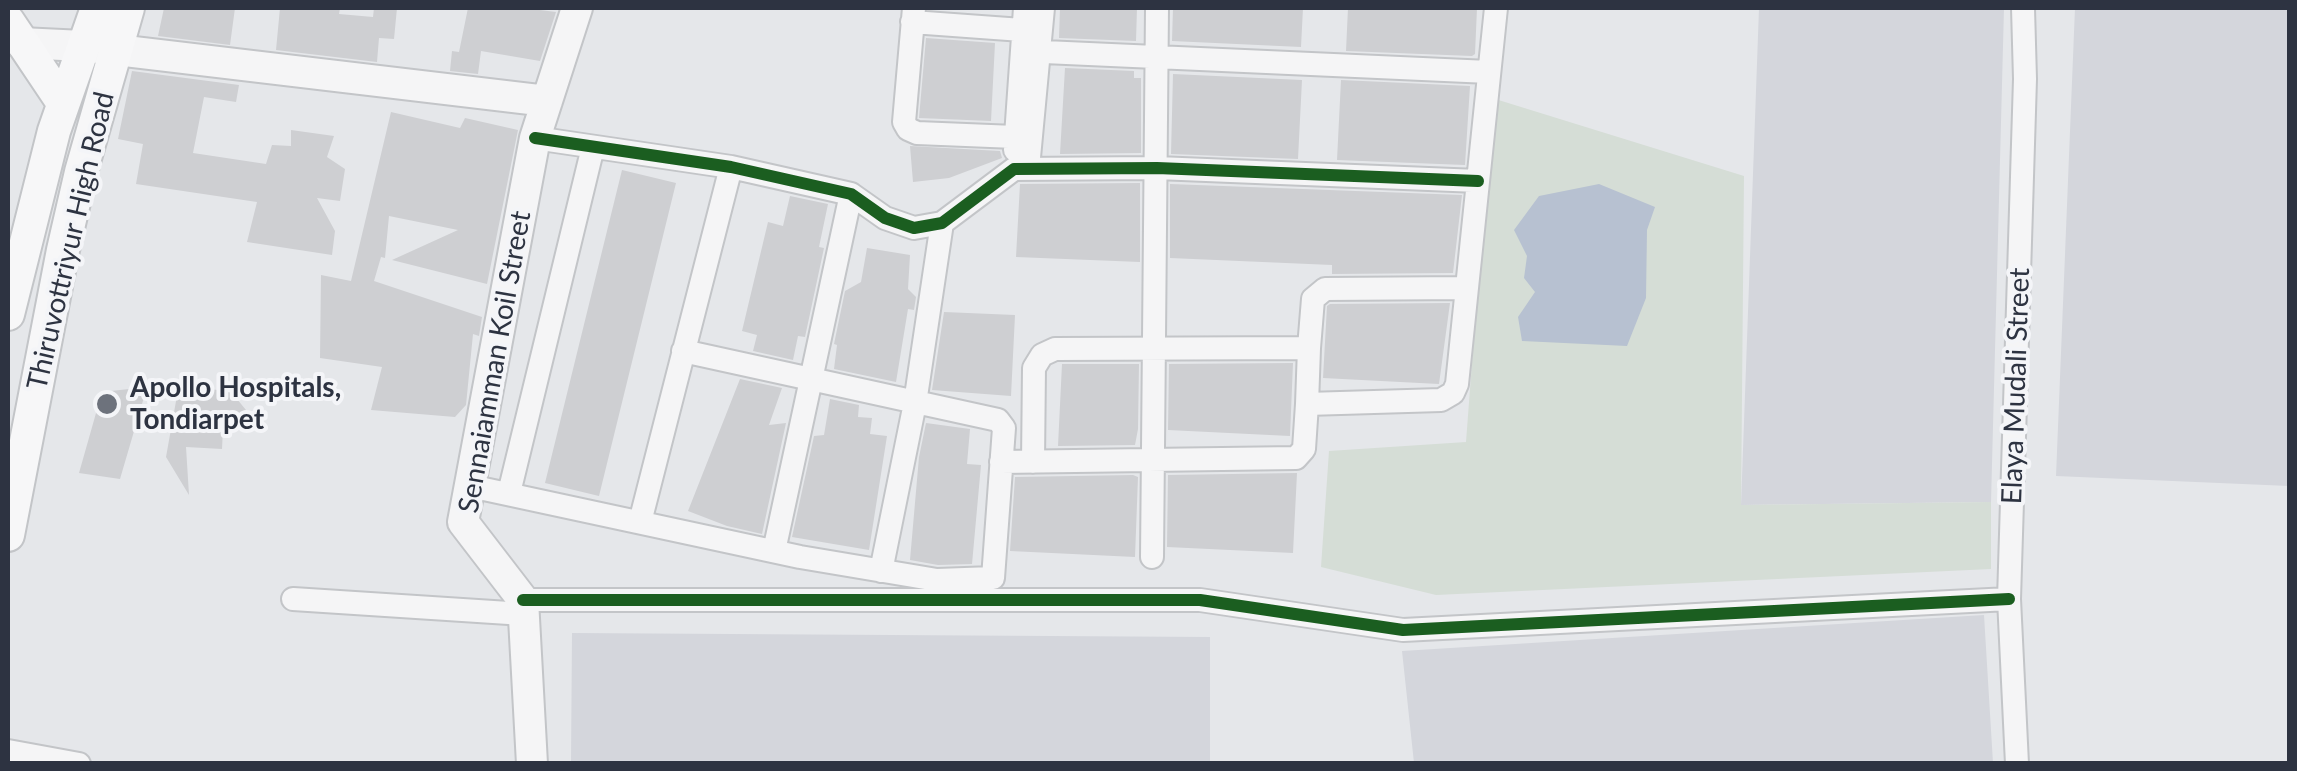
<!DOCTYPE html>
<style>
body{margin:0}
#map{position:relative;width:2297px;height:771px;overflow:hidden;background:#e5e7ea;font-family:Lato,sans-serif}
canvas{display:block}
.frame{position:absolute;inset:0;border:10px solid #2d3341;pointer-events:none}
</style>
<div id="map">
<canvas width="2297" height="771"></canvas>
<div class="frame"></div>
</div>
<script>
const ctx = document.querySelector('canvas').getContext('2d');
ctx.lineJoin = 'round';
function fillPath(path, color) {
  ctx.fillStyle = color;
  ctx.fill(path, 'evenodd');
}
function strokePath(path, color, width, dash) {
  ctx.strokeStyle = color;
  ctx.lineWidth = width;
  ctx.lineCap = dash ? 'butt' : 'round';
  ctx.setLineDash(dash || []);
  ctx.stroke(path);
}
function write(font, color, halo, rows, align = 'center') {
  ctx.font = font + ' Lato,sans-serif';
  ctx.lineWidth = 8;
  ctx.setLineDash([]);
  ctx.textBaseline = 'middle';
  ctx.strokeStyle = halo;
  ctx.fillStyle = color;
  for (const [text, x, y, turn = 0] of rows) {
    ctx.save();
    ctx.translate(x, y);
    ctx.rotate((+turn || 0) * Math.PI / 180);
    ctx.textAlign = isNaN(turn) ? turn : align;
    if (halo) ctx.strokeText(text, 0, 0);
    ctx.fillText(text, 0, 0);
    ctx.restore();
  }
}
const built = new Path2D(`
 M1759,8h245l-13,494 -250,3z
 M2075,8h214v478l-233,-10z
 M1984,615l9,148h-579l-12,-112z
 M572,633l638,4v126h-639z`);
const green = new Path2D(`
 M1492,98l252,78 -3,329 250,-3v67l-555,26 -115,-28 8,-116 137,-9z`);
const water = new Path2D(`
 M1599,184l56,23 -8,23 -1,68 -19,48 -105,-5 -4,-24 17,-25 -11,-14 3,-22 -13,-26 25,-34z`);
const building = new Path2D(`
 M164,8h71l-5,37 -72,-9z
 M280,8h60l-1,6 34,3 1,-9h23l-3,31 -15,-1 -2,24 -101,-12z
 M468,8h56l32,4 -16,49 -59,-10 -3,23 -28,-3 2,-20 7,1z
 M1060,8h77l-1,33 -77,-3z
 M1173,8h130l-2,39 -129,-6z
 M1348,8h129l-2,46 -3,2 -126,-5z
 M926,38l69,5 -4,78 -72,-3z
 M1065,68l69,3v7h7v75l-81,1z
 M132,71l107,14 -3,17 -32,-5 -11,56 73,11 6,-19 19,1v-16l43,6 -7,21 18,12 -5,32 -23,-3 18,33 -3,24 -85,-13 10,-40 -121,-18 7,-40 -25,-5z
 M1173,74l129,6 -4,79 -127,-5z
 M1341,80l129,6 -5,79 -128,-5z
 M391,112l69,16 5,-10 53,12 -31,154 -95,-24 66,-30 -69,-14 -4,42 -4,-1 -7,24 108,36 -3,19 -6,-2 -7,71 -11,12 -84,-7 11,-43 -62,-9 1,-83 30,6z
 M910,146l90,5 2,7 -53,20 -36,4z
 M622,170l54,13 -77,313 -54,-13z
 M1140,183v79l-124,-5 4,-73z
 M1170,184l292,11 -9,78 -121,1v-9l-162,-7z
 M790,196l38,8 -9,43 5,1 -19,89 -7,-1 -5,24 -40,-9 4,-16 -15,-4 26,-109 15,4z
 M867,248l43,7 -2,34 8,8 -2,13 -6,-1 -12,73 -62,-13 3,-24 -3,-1 11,-53 16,-9z
 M1450,303l-11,81 -116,-6 4,-72 3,-2z
 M944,312l71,3 -4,81 -79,-6z
 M1293,363l-3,73 -122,-6 1,-66z
 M1062,364h77l-1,65 -3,16 -77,1z
 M740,379l42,9 -13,37 17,-2 -24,111 -35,-8 -39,-15z
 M197,386l35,7 14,17 -23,18 -1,21 -36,-2 3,48 -23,-38 12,-67z
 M147,387l-27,92 -41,-6 23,-81z
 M830,399l29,6 -1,12 14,1 -2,16 17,2 -18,114 -77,-13 22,-101 10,-1z
 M926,423l44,6 -3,35 14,1 -9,99 -34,1 -28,-5 9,-103z
 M1297,473l-4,80 -126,-6 1,-72z
 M1133,475l5,2 -3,80 -125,-6 5,-74z`);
const minor = new Path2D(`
 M914,8l-10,114 4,7 9,4 98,4
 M912,22l110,8
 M1022,51l467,21
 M535,138l196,29 120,27 34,24 29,10 28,-5 72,-54 143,-1 321,13
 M1015,150l10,-142
 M1028,168l15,-160
 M1309,348l4,-49 12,-10 142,-1
 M1001,462l295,-4 8,-9 3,-45 134,-4 12,-7 4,-9 39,-376
 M1033,462l1,-94 8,-13 13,-6 254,-1 -2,56
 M470,486l330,71 137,23 56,-2 11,-150 -6,-8 -315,-69
 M509,493l84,-346
 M640,522l91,-355
 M774,551l77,-357
 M1152,557l5,-549
 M881,571l34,-168 27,-180
 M293,599l231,15
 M523,600h677l203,30 606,-31
 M8,751l71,13
 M2017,764l-8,-165 16,-520 -2,-71`);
const tertiary = new Path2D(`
 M21,43l62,3 464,55
 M532,764l-9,-164 -60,-78 72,-384 42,-130`);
const secondary = new Path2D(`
 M8,21l55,82
 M8,314l46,-183 43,-123
 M8,535l55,-285 18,-78 47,-164`);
const cycleway = new Path2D(`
 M535,138l196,29 120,27 34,24 29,10 28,-5 72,-54 143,-1 321,13
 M523,600h677l203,30 606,-31`);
const markers = [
 [107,404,12,"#6d727c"]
];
const streetNames = [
 ["Thiruvottriyur High Road",71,241,-77],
 ["Sennaiamman Koil Street",495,362,-80],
 ["Elaya Mudali Street",2016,386,-88]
];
const poiNames = [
 ["Apollo Hospitals,",130,388],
 ["Tondiarpet",130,420]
];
fillPath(built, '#d4d6dc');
fillPath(green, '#d5ddd6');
fillPath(water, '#b7c1d1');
fillPath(building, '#cecfd2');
strokePath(minor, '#c3c5c8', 26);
strokePath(tertiary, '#c3c5c8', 34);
strokePath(secondary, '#c3c5c8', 36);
strokePath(minor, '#f5f5f6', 22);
strokePath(tertiary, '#f5f5f6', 30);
strokePath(secondary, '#f7f7f8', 32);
strokePath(cycleway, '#1b5e20', 12);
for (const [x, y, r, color] of markers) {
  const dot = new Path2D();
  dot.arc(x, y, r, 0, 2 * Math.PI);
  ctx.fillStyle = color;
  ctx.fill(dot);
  strokePath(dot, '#f4f5f8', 4);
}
write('28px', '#2d3341', '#f4f5f8', streetNames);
write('bold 28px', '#2d3341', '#f4f5f8', poiNames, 'left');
</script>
